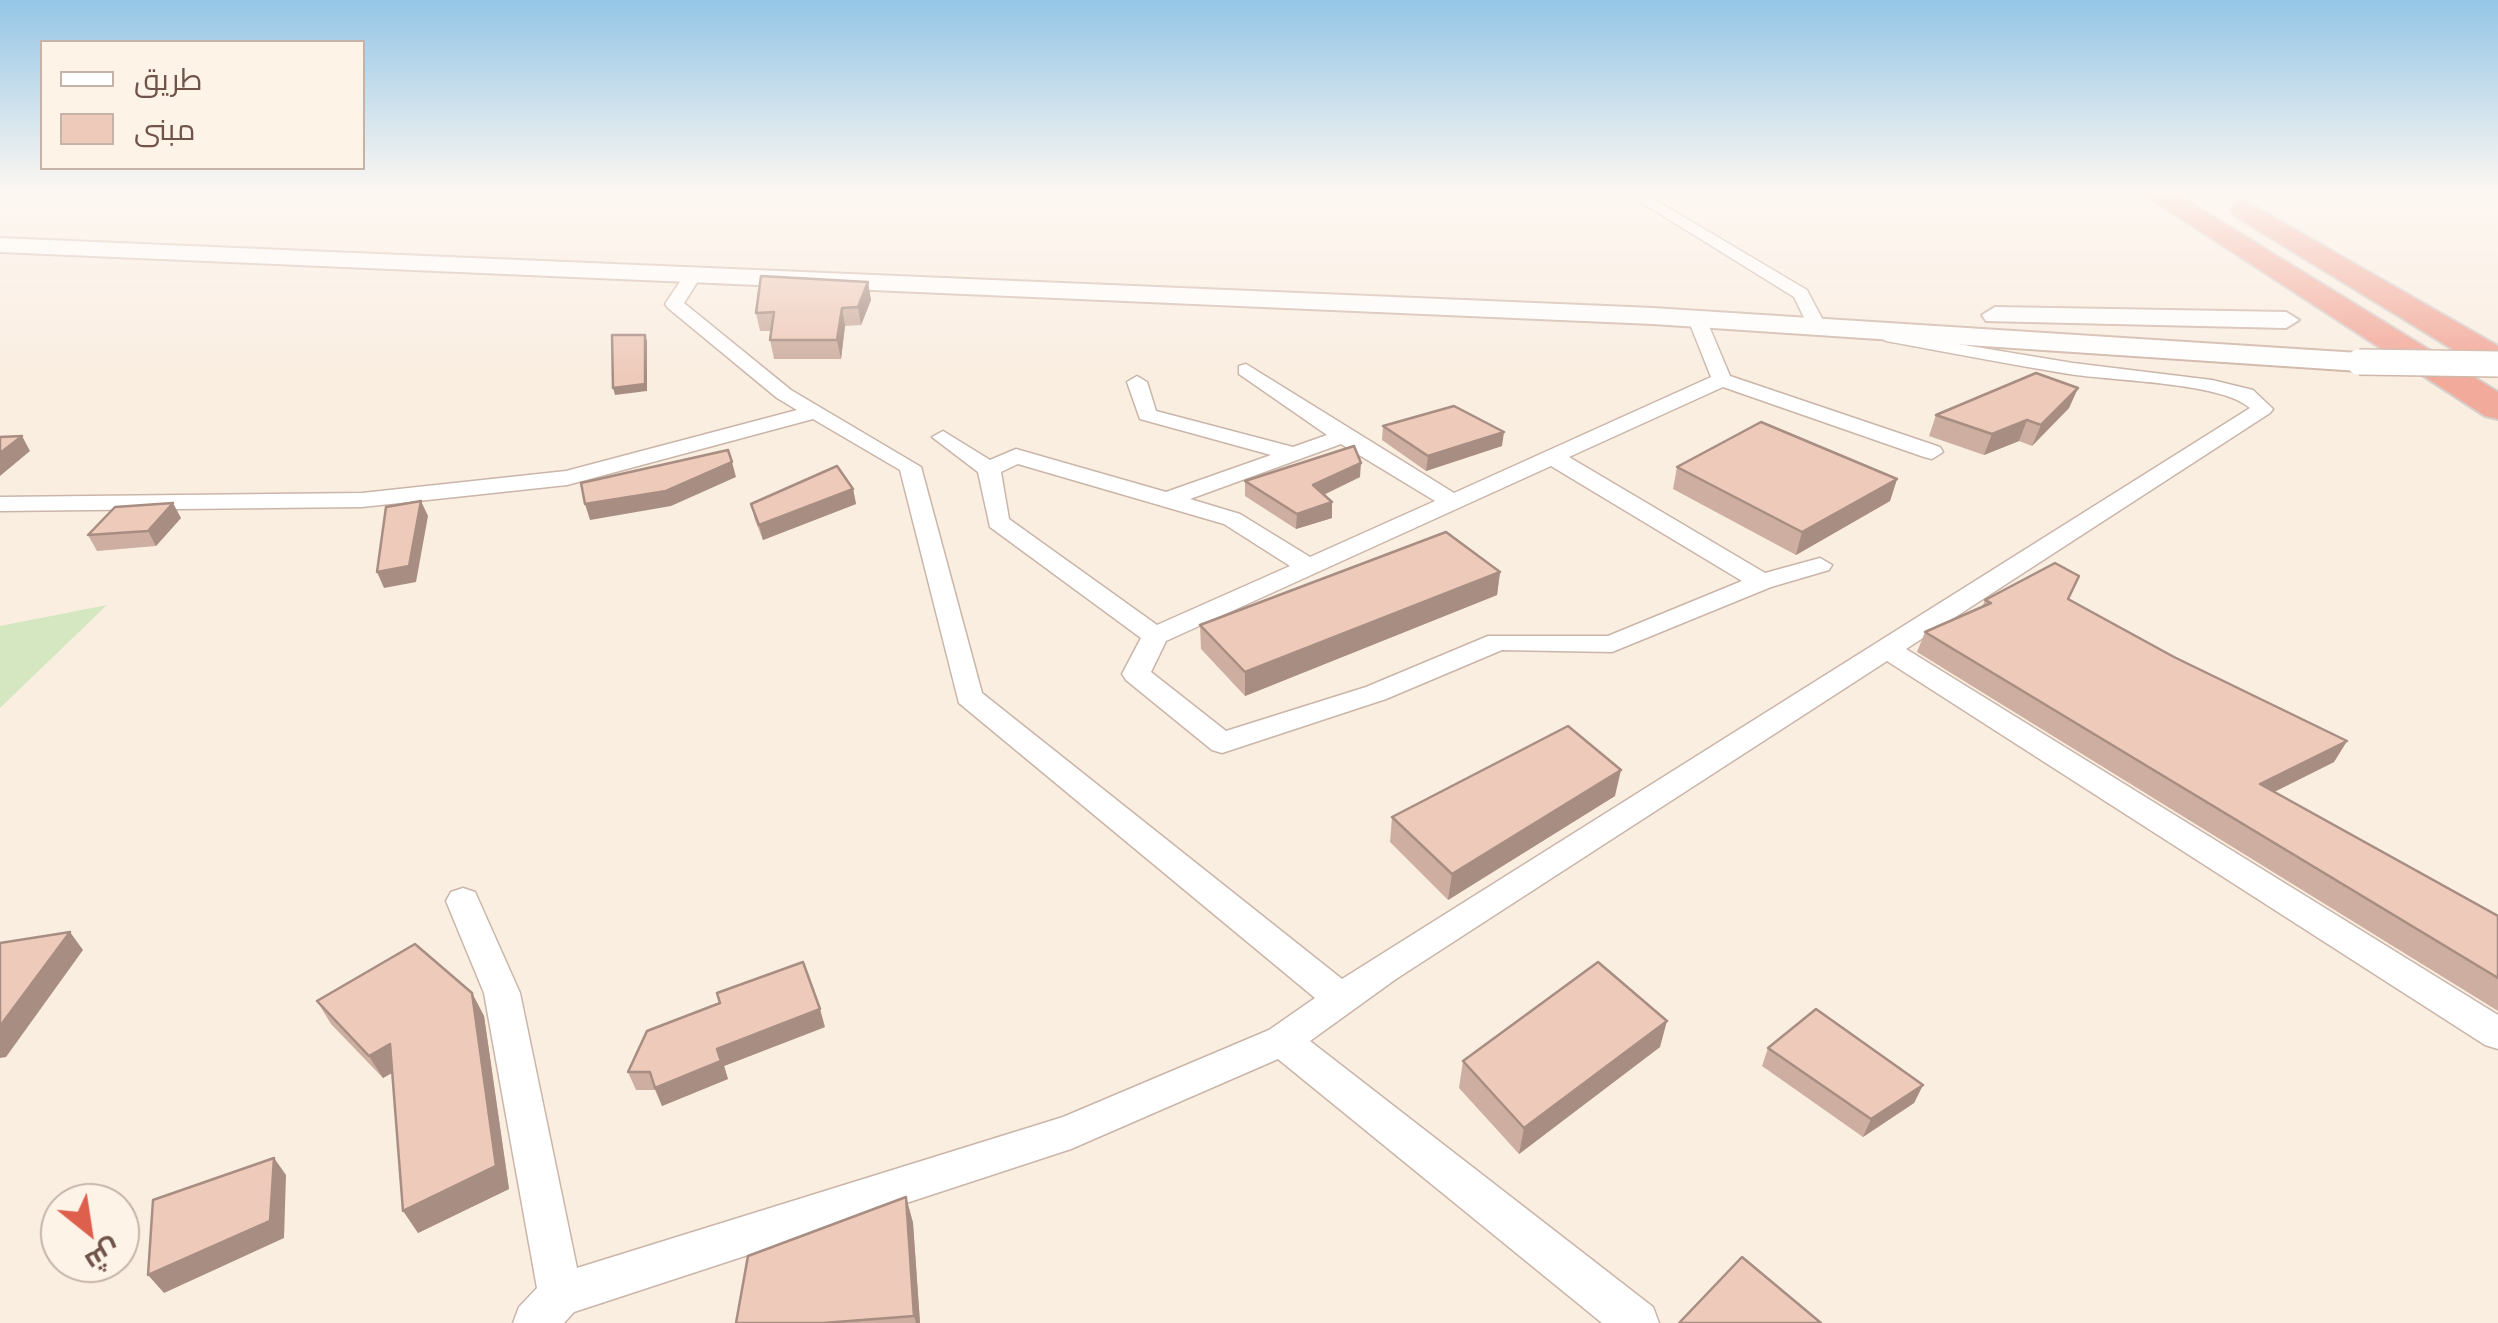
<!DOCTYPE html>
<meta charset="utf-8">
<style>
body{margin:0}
#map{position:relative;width:2498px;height:1323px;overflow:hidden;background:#faeee1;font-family:"Exo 2",Cairo,sans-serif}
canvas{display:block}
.legend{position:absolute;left:40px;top:40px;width:325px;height:130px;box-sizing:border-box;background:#fef3e7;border:2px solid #c5b3a8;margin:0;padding:12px 18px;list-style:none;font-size:30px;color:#70544a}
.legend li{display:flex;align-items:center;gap:20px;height:50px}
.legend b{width:50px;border:2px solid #c5b3a8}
.north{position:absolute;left:40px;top:1183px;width:100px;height:100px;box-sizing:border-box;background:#fef3e7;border:2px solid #c5b3a8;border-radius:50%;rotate:150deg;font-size:28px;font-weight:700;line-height:40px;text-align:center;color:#70544a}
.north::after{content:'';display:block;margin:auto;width:35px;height:45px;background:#de604c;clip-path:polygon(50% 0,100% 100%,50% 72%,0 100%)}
</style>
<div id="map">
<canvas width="2498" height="1323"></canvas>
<ul class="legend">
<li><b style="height:12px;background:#fff"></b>طريق</li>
<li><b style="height:28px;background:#eecaba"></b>مبنى</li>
</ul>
<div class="north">ش</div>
</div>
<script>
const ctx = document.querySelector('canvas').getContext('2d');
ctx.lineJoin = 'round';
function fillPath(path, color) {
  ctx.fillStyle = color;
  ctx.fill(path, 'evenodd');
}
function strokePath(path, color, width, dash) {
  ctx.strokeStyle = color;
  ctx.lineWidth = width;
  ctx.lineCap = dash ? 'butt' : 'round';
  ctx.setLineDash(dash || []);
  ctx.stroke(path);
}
const green = new Path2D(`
 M107,605l-107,103v-82z`);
const street = new Path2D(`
 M1623,191h17l167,99 20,38 -2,4h-14l-17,-35z
 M693,270l9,5 -18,28 107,87 130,77 61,226 360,286 908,-571c-29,-26 -138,-27 -181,-34 -61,-10 -122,-22 -183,-33l-9,-6 2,-4 194,32 139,17 41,10 20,19 -3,4 -364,236 592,366v34l-13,-4 -598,-384 -491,318 -86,62 343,266 6,16h-57l-324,-264 -207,90 -497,163 -10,11h-51l6,-16 18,-19 -53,-295 -38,-92 5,-9 12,-4 12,4 45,101 57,275 486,-151 206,-87 46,-32 -356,-295 -59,-233 -87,-51 -246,66 -205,22 -362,4v-14l362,-4 204,-22 231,-61 -20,-12 -109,-90 -3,-4 22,-33z
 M1697,313l9,6 24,57 210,71 3,5 -11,7 -8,-2 -201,-70 -154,70 196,116 55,-15 12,7 -3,5 -58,17 -159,65 -110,-2 -116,49 -164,54 -10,-3 -86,-70 -4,-6 19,-36 -151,-111 -12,-55 -46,-35 11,-6 47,29 26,-11 150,43 105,-37 -131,-36 -13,-37 10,-6 10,6 9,29 137,36 34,-12 -88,-61v-8l7,-2 208,129 257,-116 -23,-58zM1341,444l94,57 -125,56 -70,-43 -50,-15zM1018,464l206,60 66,42 -133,59 -148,-106 -8,-47zM1551,466l191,115 -134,55h-120l-122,51 -140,44 -75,-59 15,-31z`);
const secondary = new Path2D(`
 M0,238l1653,70 706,45 10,3 4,6 -4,6 -10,3 -706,-47 -1653,-72z
 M1995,307l291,5 13,8 -13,8 -300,-7 -4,-6z`);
const highway = new Path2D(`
 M2139,191h32l327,201v27l-13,-3z
 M2245,201l253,145v26l-13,-3 -250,-153 -4,-6 4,-6z`);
const secondaryBridge = new Path2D(`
 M2359,362l139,2`);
const wall = new Path2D(`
 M868,282l3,18 -10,25 -16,1 -4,33h-67l-4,-19 1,-9h-11l-4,-18z
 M2078,388l-9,20 -37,38 -13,-5 -35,14 -55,-19 7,-21z
 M1383,426l119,20 -76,25 -44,-31z
 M1677,467l220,12 -7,22 -94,54 -123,-66z
 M1360,477l-36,18 8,23 -36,11 -51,-33v-15z
 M853,489l3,15 -93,36 -8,-20 -4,-16z
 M181,518l-25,28 -59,5 -9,-16z
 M1500,572l-3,23 -252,101 -44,-47 -1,-24z
 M1985,600h84l105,57 173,84 -13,21 -60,30 224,124v95l-581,-359 8,-20 57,-25z
 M1615,796l-167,104 -58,-58 2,-25z
 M472,993l12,23 25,173 -91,44 -26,-160 -9,5 -52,-54 -14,-23z
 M825,1027l-101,39 4,13 -66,27 -7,-16h-19l-8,-18z
 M1660,1047l-141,107 -60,-66 4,-27z
 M1768,1048l155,37 -9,18 -51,34 -101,-71z
 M906,1197l7,26 7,100h-184z`);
const shadedWall = new Path2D(`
 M868,282l3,18 -10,25 -3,-18z
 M842,308l3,18 -4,33 -4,-19z
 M645,335l2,6v50l-32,4 -2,-7z
 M2078,388l-9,20 -37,38 9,-21z
 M2027,420l-8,21 -35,14 8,-21z
 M1504,432l-2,14 -76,25 2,-15z
 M22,436l8,15 -30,25v-23z
 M732,462l4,15 -65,29 -81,14 -5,-16z
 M1361,463l-1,14 -48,23 1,-15z
 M1897,479l-7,22 -94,54 6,-23z
 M853,489l3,15 -93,36 -4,-15z
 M421,501l7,15 -12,66 -32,6 -7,-16z
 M1332,502v16l-36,11 1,-15z
 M173,503l8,15 -25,28 -8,-15z
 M1500,572l-3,23 -252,101v-24z
 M2347,741l-13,21 -86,43 12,-21z
 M1621,770l-6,26 -167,104 4,-26z
 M70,932l13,18 -77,107 -6,1v-32z
 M472,993l12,23 25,173 -91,44 -15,-22z
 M820,1009l5,18 -101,39 4,13 -66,27 -7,-18 62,-39z
 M1667,1021l-7,26 -141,107 5,-26z
 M390,1044l14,22 -21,12 -14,-22z
 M1923,1085l-9,18 -51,34 8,-18z
 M274,1158l12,17 -2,63 -120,55 -16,-18z
 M906,1197l7,26 7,100h-4l-2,-7z`);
const building = new Path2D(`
 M761,276l107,6 -10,25 -16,1 -5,32h-67l4,-28 -18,1z
 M612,335h33v49l-32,4z
 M2036,373l42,15 -37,37 -14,-5 -35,14 -56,-19z
 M1454,406l50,26 -76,24 -45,-30z
 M1761,422l136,57 -95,53 -125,-65z
 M22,436l-22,17v-16z
 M1354,446l7,17 -48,22 19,17 -35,12 -52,-33z
 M728,450l4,12 -66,29 -81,13 -4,-21z
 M837,466l16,23 -94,36 -8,-21z
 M421,501l-12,65 -32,6 9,-65z
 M173,503l-25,28 -60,4 27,-28z
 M1446,532l54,40 -255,100 -45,-47z
 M2055,563l24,13 -11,23 106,58 173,84 -87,43 238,132v62l-573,-346 66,-29 -6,-3z
 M1568,726l53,44 -169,104 -60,-57z
 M70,932l-70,94v-83z
 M415,944l57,49 24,173 -93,45 -13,-167 -21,12 -52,-55z
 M803,962l17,47 -103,40 4,12 -66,27 -5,-16h-22l19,-41 73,-28 -3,-10z
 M1598,962l69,59 -143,107 -61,-67z
 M1816,1009l107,76 -52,34 -103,-71z
 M274,1158l-4,63 -122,54 5,-75z
 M906,1197l8,119 -91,7h-87l12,-67z
 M1742,1257l79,66h-142z`);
fillPath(green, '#d4e7c1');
strokePath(street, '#cab5a9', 3);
strokePath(secondary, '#d0b7a9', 4);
strokePath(highway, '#d7cfcc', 4);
fillPath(street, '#fff');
fillPath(secondary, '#fff');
fillPath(highway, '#f2aa9b');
strokePath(secondaryBridge, '#d0b7a9', 28, []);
strokePath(secondaryBridge, '#fff', 25);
fillPath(wall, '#cdaea0');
fillPath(shadedWall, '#a78d82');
fillPath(building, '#eecaba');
strokePath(building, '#a78d82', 2.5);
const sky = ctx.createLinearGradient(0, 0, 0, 376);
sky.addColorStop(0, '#94c6e6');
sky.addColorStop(0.51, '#fdf7f2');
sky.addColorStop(1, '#fdf7f200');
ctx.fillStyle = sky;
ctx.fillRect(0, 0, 2498, 376);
</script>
